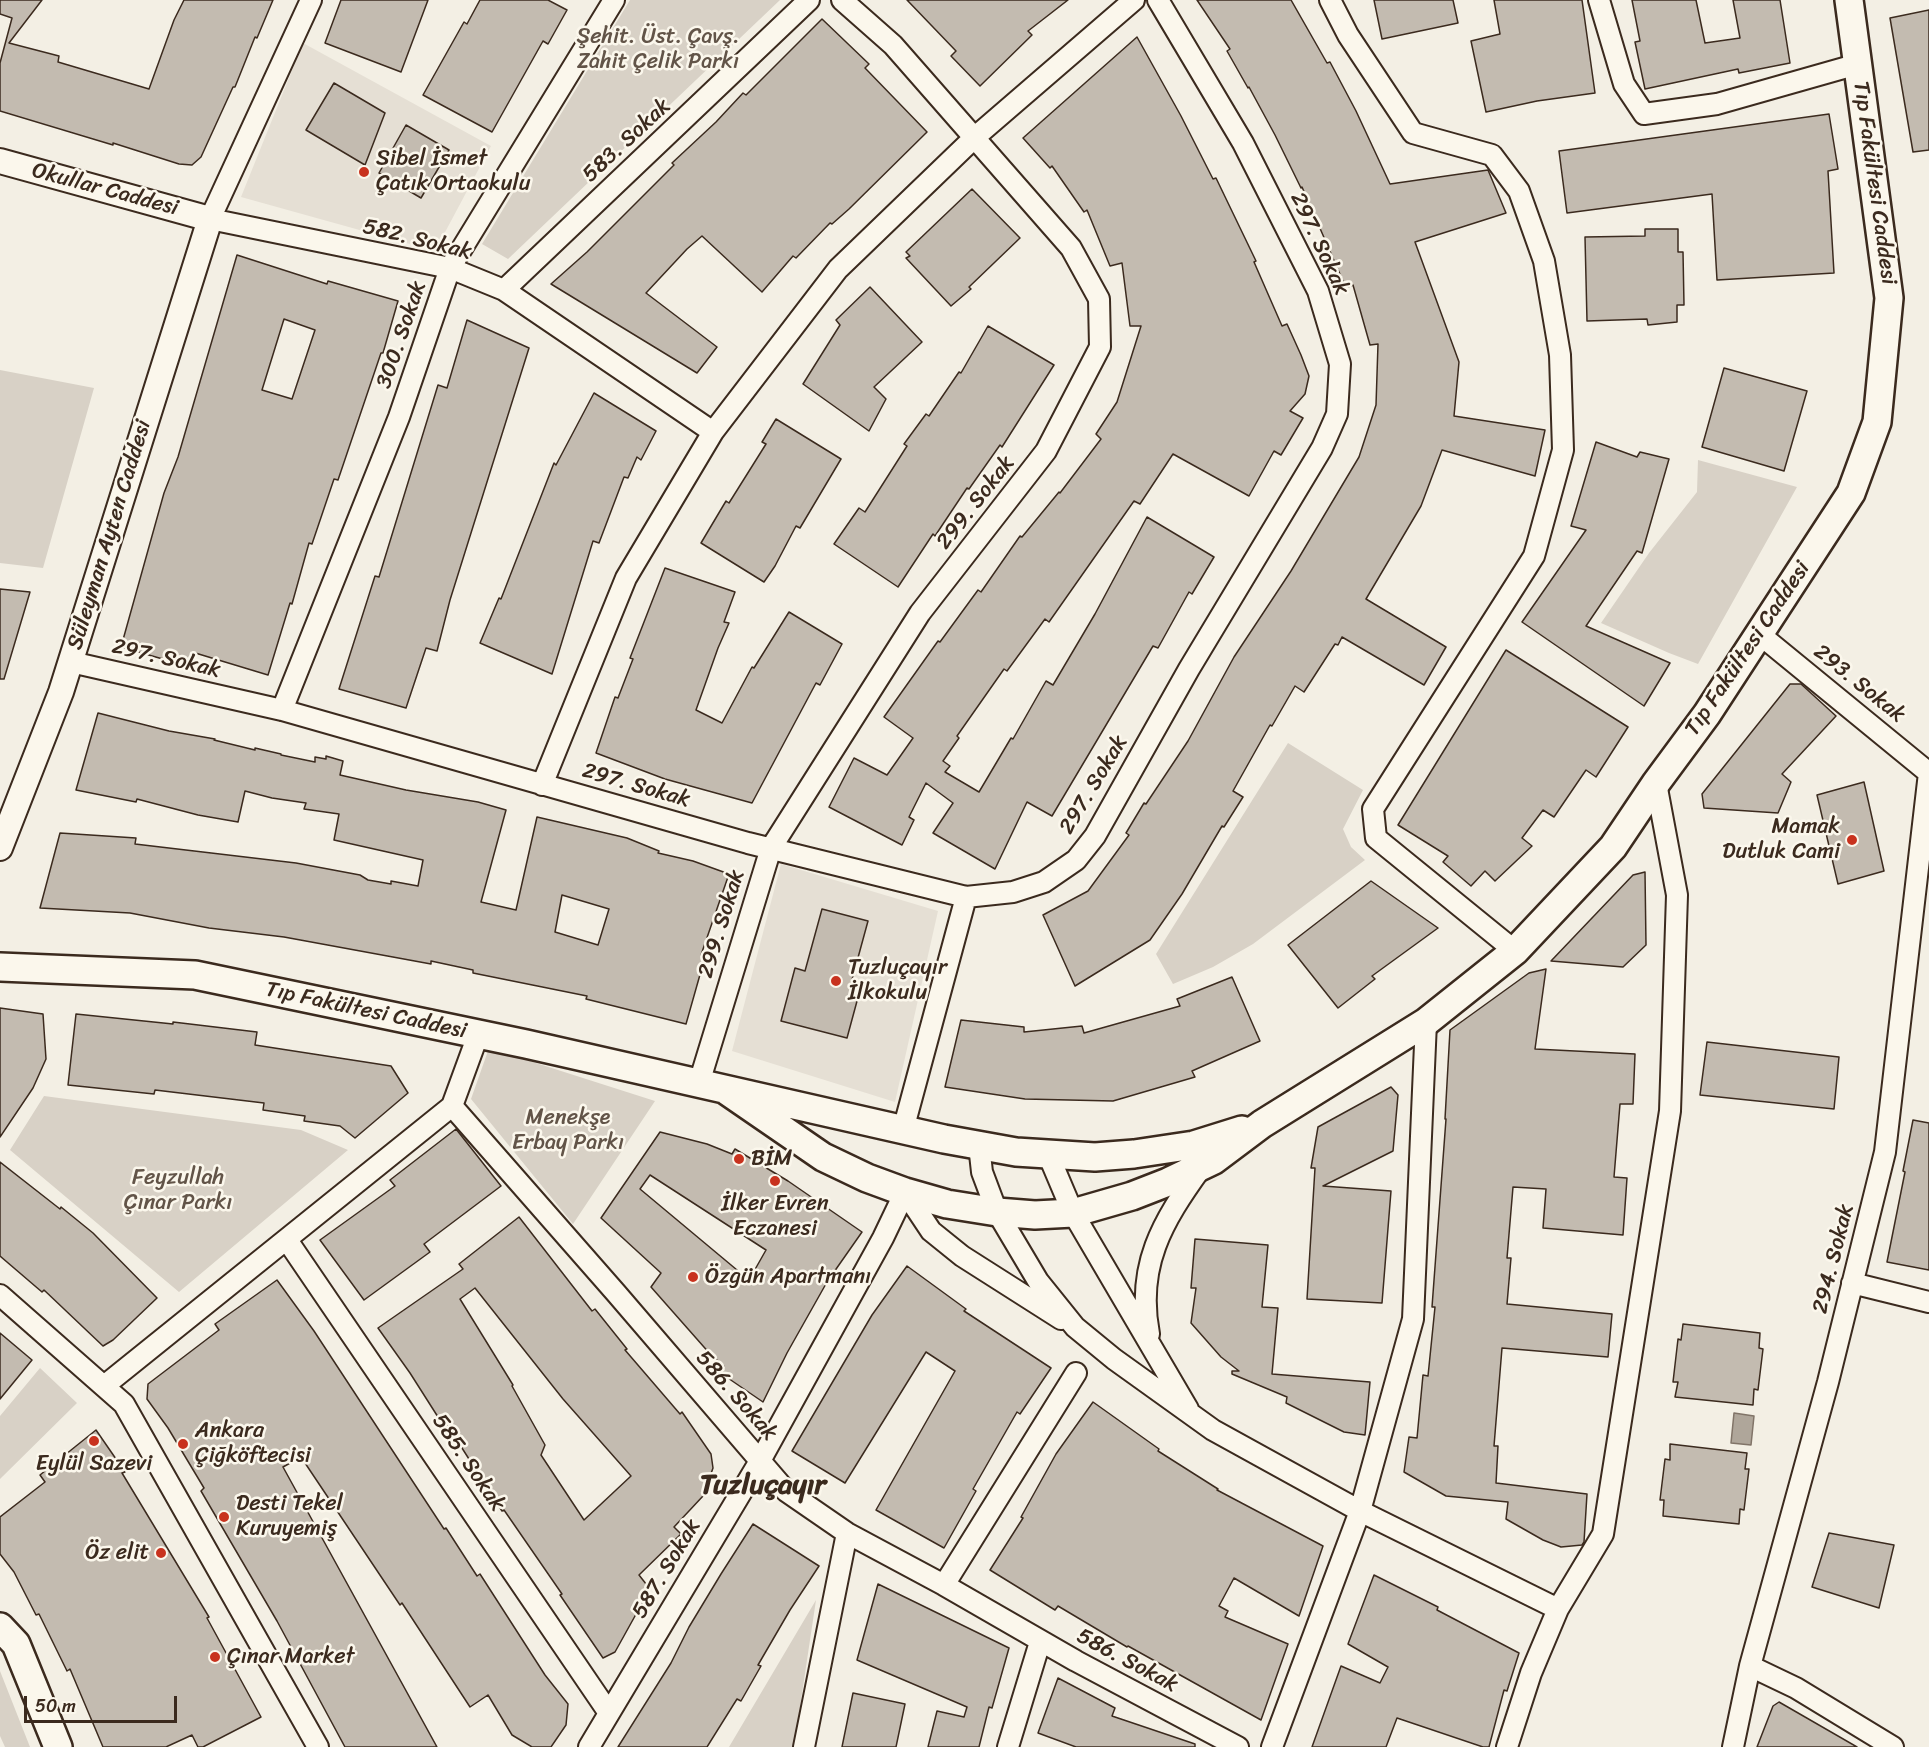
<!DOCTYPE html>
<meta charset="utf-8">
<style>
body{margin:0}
#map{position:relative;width:1929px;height:1747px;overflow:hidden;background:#f3efe4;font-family:Sriracha,sans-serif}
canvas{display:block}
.scale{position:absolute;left:24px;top:1696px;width:153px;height:27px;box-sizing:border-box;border:3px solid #3b2a1e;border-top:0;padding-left:8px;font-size:18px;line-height:21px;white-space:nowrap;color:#3b2a1e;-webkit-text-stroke:4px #fbf7ec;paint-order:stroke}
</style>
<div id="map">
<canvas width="1929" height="1747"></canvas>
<div class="scale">50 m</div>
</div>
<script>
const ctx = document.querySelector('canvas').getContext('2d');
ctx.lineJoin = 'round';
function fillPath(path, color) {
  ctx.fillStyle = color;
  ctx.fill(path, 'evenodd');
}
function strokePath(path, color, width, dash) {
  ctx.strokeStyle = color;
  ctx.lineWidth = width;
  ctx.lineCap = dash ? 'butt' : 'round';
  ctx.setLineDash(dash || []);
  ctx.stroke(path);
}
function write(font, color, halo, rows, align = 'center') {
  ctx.font = font + ' Sriracha,sans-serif';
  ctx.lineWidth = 5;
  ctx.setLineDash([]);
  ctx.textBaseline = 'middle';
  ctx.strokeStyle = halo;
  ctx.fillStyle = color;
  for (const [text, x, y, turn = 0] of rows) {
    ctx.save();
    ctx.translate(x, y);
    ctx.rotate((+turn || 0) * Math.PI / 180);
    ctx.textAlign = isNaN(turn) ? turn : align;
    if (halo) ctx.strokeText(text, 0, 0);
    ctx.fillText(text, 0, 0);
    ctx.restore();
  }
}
const built = new Path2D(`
 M303,43l188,103 -56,105 -194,-54z
 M781,864l157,47 -43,191 -163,-51z`);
const green = new Path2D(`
 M630,0h150l-272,259 -26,-15z
 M0,370l94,18 -51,180 -43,-5z
 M1698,460l99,27 -99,177 -29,-11 -68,-30 48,-70 48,-61z
 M1288,743l75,47 -20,39 8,18 14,13 -112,84 -40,23 -40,17 -17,-30z
 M489,1048l166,53 -82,123 -102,-125z
 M44,1096l257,34 47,20 -169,142 -169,-142z
 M40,1368l37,35 -77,76v-63z
 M816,1600l-22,147h-65z
 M0,1671l30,76h-25l-5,-11z`);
const water = new Path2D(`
 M1734,1413l20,3 -3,29 -20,-2z`);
const building = new Path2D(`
 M0,0h42l-33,43 50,13 -1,6 91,27 25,-69 10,-20h89l-16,38 -2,-1 -20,50h-2l-32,70 -9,8 -13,-1 -66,-21v2l-113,-34v-48l12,-45 -12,-4z
 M341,0h87l-27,72 -76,-29z
 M480,0h68l19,10 -19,34 -5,-3 -51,91 -69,-37 41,-73 3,2z
 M907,0h161l-40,31 4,4 -52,51 -29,-30 5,-5z
 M1197,0h94l36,63 3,-1 26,49 34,73 98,-14 18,43 -91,29 44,120 -5,54 91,14 -10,46 -93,-26 -21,56 -55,93 80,48 -22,38 -82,-48 -4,8 -3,-1 -31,48 -9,-6 -23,40 -2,-1 -37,66 10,6 -19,30 -2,-1 -40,68 -32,46 -75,46 -32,-71 45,-24 41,-56 -3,-2 18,-30 2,1 42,-63 46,-84 57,-86 68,-114 17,-52 2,-61 -8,1 -17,-60 -7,3 -44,-101 -1,1 -26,-53 -26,-48 -1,1 -21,-37 3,-2z
 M1374,0h79l5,23 -76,16z
 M1494,0h88l13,93 -58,8 -51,11 -15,-71 29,-7z
 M1632,0h64l9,43 35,-5 -7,-38h47l10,63 -51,10 -1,-4 -93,20 -10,-47 5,-1z
 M1929,10v140l-16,2 -23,-134z
 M822,19l47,45 -4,4 62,64 -78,77 -17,15 -2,-1 -34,35 -3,-2 -31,36 -60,-56 -15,13 -41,44 71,54 -20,26 -146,-89 36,-32 87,-87 -2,-2 44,-41 27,-29 3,2z
 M1137,37l44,79 32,63 3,-1 40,83 -2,1 28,64 5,-2 14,31 8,21 -4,18 -15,17 13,7 -22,37 -7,-4 -25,45 -76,-42 -33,50 -6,-3 -85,121 -4,-3 -38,52 -3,-2 -47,67 2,2 -16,23 7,5 -5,6 34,20 32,-54 2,1 33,-58 7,4 42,-71 52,-97 67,40 -22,37 -3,-2 -31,56 -5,-2 -101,170 -25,-14 -32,67 -62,-36 20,-30 -27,-20 -17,34 5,3 -12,25 -73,-38 25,-49 33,17 26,-37 -29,-21 54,-76 2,1 38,-52 3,2 39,-56 2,1 37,-45 1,1 41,-54 -5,-5 21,-32 24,-76h-11l-8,-63 -12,3 -23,-56 -3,2 -32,-46 -2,2 -27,-30z
 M334,83l51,30 -20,52 -59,-35z
 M1829,114l9,55 -10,2 6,102 -117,7 -5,-86 -145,19 -8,-62z
 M406,125l43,25 -28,48 -42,-25z
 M972,189l48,49 -51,49 2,2 -20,17 -45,-48 4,-2 -4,-4z
 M1645,229h33v23h5l1,53h-7v17l-29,3 -1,-6 -60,2 -2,-84 60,-1z
 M237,255l90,29 1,-3 70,20 -15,52h-2l-43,127 -4,-1 -22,65 -3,-1 -17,61 -2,-1 -22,72 -76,-23 -5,14 -66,-19 43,-154 14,-36zM284,319l31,11 -23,69 -30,-9z
 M870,287l52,55 -48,45 12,12 -17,32 -66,-47 37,-59 -4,-5z
 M467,320l62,28 -79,252 -13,51 -11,-3 -20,60 -67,-19 36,-113 4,1 59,-192 9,3z
 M988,326l66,39 -52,82 -2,-2 -31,44 -2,-1 -32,48 -2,-2 -35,53 -64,-43 25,-36 6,4 42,-66 -3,-2 22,-30 3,2 30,-44 2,1z
 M1724,368l83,23 -23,80 -82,-24z
 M594,393l62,38 -15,29 -4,-3 -9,21 -4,-1 -25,66 -6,-2 -41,133 -72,-31 19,-45 2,1 53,-136 2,2z
 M776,419l65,40 -41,69 -4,-2 -21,40 -11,16 -63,-39 25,-42 3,2 37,-59 -4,-2z
 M1596,442l41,15 3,-5 29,7 -27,94 -5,-2 -51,75 84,37 -26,43 -122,-84 64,-92 -15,-4z
 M665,568l70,24 -11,30 5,1 -11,25 -22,62 26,13 30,-56 2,1 35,-56 53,32 -22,41 -4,-2 -64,120 -87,-24 -69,-26 19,-56 3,1 15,-39 -3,-1z
 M0,589l30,3 -26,87h-4z
 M1506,650l122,77 -32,50 -10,-7 -32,47 -11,-7 -21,28 10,8 -37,35 -10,-10 -14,15 -28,-24 5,-6 -50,-31z
 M1790,684h11l35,32 -54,58 9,8 -13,31 -74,-5 -2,-14z
 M98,713l71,18 46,8 -1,1 41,10v-2l26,6v1l34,7v-5l11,2v-3l17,5 -3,14 66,15 72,12 28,8 -25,92 35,8 21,-93 90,21 32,13 -1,2 35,8 36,13 -28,81 4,2 -19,67 -100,-25 1,-3 -114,-23v-3l-42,-9v3l-147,-27 -75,-9 -79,-15 -90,-5 20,-75 76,5 -1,6 161,19 64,12 8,5 23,4v-3l27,5 5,-26 -89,-20 5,-26 -35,-5 2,-6 -34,-5 -27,-7 -7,31 -40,-7 -61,-16 -1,3 -60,-12zM562,895l47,14 -11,36 -43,-13z
 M1864,782l20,89 -46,13 -21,-89z
 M1645,872l1,73 -23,22 -72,-6 82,-86z
 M1371,881l67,47 -66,48 3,3 -37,29 -50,-63z
 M822,909l46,12 -18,66 10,3 -13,48 -66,-17 14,-53 10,3z
 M1546,969l-11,80 100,5 -2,50h-13l-6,73 13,1 -4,57 -80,-7 3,-39 -33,-2 -6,71h4l-4,46 105,10 -4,43 -106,-9 -8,98h4l-2,37 91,11 -3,48 -2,3 -21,2 -18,-7 -37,-21 2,-17 -62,-6 -42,-24 5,-35 8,1 6,-63 5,1 7,-69h-3l14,-188h-1l5,-89 79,-57z
 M1232,977l28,64 -68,30 3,6 -82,24 -88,-2 -80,-12 16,-67 63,7v5l58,-6 2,7 96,-27 -3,-7z
 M0,1008l43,6 3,45 -13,29 -33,49z
 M76,1014l97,10v-2l84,10 -2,13 136,21 17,27 -53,45 -15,-12 -36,-5 1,-5 -42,-6 1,-7 -109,-13 -1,4 -86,-9z
 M1707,1042l132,15 -5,52 -134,-14z
 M1391,1087l7,8 -5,56 -70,35 68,5 -9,112 -75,-4 8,-131h-4l7,-41z
 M1913,1120l16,3v147l-42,-8 18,-90 -2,-1z
 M456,1129l45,57 -77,58 6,8 -66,48 -44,-60 75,-54 -5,-6z
 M660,1132l47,12 25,10 3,-5 53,32 74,51 -35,50 -40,71 -24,49 -41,-28 2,-8 -13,-11 -60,-68 10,-14 -60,-55zM650,1175l116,75 -17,30 -109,-91z
 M0,1162l60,47 1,-2 32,26 64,65 -44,42 -10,6 -59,-56 -2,2 -42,-36z
 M519,1217l73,94 3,-2 32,40 -2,1 55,64 2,-2 29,42 2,14 -10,28 -29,31 7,7 -42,41 11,14 -35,63 -12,6 -43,-63 2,-1 -58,-84 -2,1 -54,-85 -3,2 -35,-55 -32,-45 85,-59 -4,-5zM475,1288l88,111 68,77 -47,44 -43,-65 4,-10 -33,-59 1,-1 -53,-86z
 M1195,1239l73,6 -6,62 16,1 -6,66 98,8 -5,53 -21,-3 -58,-29 1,-6 -55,-23v-3h7l-18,-14 -30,-34 5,-35h-5z
 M907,1266l59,43 -2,2 87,57 -31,46 -3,-2 -44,77 3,2 -32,57 -68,-38 79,-139 -29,-19 -81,131 -53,-32 80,-136z
 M277,1280l37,51 130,198 2,-1 31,48 3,-2 65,101 23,29 -2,21 -15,22h-19l-20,-12 -24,-40 -18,12 -68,-104 -2,2 -99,-148 -18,10 154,280h-92l-68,-126 -76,-130 3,-3 -36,-60 -21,-29 1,-15 71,-54 -4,-6z
 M1683,1324l77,9 -1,15 4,1 -5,41 -4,-1 -1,16 -78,-8 3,-15h-5l5,-43 3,1z
 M0,1333l32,27 -32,39z
 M1093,1402l66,47 -1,2 60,38 -1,1 106,56 -24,70 -65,-38 -15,28 9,5 -3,6 63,27 -27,76 -133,-74 -1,1 -69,-41 -3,4 -65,-40 33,-52 -2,-1 35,-63z
 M96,1430l29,42 -3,1 87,144 -2,1 54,99 -58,30h-5l-6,-12 -26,12h-63l-33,-78 -3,2 -28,-57 -3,1 -22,-43 -14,-18v-37l45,-35 -5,-7z
 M1670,1444l77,9 -2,16h4l-5,41 -4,-1 -1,15 -76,-8 1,-16h-4l5,-41 5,1z
 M753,1524l66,42 -29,44 -32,55 3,1 -20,35 -4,-2 -30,48h-89l53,-84 18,-36 32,-53z
 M1829,1533l65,12 -15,63 -67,-21z
 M1374,1575l64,32 -1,3 82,43 -12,38 -3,-1 -15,57h-6l-86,-29 -11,29h-74l29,-81 39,17 8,-16 -40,-23z
 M878,1584l131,64 -17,60 -3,-1 -10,40h-51l9,-36 27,6 3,-10 -110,-47z
 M1058,1678l57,30 -3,8 83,28v3h-119l-38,-14z
 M853,1693l52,11 -9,43h-54z
 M1779,1702l78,45h-100l16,-41z`);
const minor = new Path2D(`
 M311,0l-101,219 240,49 54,22 209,142
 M1330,0l18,35 65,98 79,22 27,36 25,70 16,94 3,95 -29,106 -161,253 3,29 139,113
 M1599,0l25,84 20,30 73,-10 141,-40
 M504,290l305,-290
 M1758,633l171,140
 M71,662l211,48 466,133 218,54 47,-5 31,-10 32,-22 19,-24 94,-167 133,-221 15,-34 3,-50 -22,-73 -75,-148 -85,-143
 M282,710l117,-293 51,-149 164,-268
 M542,785l84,-207 87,-146 125,-163 136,-131 160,-138
 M478,1035l-26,71 164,187 170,198 61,42 97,52 132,76 162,86
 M699,1083l72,-235 149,-235 126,-162 54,-104 -1,-48 -28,-51 -178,-203 -51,-45
 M903,1130l63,-233
 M979,1145l3,27 15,40 41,69 37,46 39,32 99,71 147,81 198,98
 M1048,1154l25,59 115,196
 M905,1192l26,39 31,25 99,63
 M287,1240l322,473
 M1852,1283l77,19
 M0,1295l124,109 194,343
 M1149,1334c-13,-68 13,-112 52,-166
 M104,1386l348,-280
 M944,1585l132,-212
 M1750,1666l46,22 97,59
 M589,1747l171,-286 123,-223 22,-46
 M804,1747l43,-214
 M1008,1747l32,-105
 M1272,1747l88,-236 53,-192 13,-297
 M1507,1747l24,-74 27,-64 45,-75 67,-423 7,-216 -21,-112
 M1733,1747l17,-81 78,-284 57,-230 44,-379`);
const tertiary = new Path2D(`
 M0,161l210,58 -149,473 -61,156`);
const secondary = new Path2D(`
 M0,967l195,8 331,69 418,95 72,13 79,5 39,-3 60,-9 48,-15
 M727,1091l96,66 44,21 38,14 42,12 50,8 38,3 38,-2 59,-17 36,-14 46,-22 48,-36 164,-102 89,-71 98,-104 43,-64 51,-69 144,-221 26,-71 12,-124 -40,-298
 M0,1627l16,17 42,103`);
const markers = [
 [364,172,6,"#c8321e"],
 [1852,840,6,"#c8321e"],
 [836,981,6,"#c8321e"],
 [739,1159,6,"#c8321e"],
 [775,1181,6,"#c8321e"],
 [693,1277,6,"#c8321e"],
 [94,1441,6,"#c8321e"],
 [183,1444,6,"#c8321e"],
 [224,1517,6,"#c8321e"],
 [161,1553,6,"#c8321e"],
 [215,1657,6,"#c8321e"]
];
const parkNames = [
 ["Şehit. Üst. Çavş.",658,37],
 ["Zahit Çelik Parkı",658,62],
 ["Menekşe",568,1118],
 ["Erbay Parkı",568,1143],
 ["Feyzullah",178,1178],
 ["Çınar Parkı",178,1203]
];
const streetNames = [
 ["583. Sokak",627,141,-43],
 ["Tıp Fakültesi Caddesi",1874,183,82],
 ["Okullar Caddesi",105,190,15],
 ["582. Sokak",417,240,14],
 ["297. Sokak",1319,244,65],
 ["300. Sokak",402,335,-71],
 ["299. Sokak",976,503,-52],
 ["Süleyman Ayten Caddesi",110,535,-73],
 ["Tıp Fakültesi Caddesi",1748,649,-56],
 ["297. Sokak",166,659,13],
 ["293. Sokak",1859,684,39],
 ["297. Sokak",1094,785,-59],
 ["297. Sokak",636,786,16],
 ["299. Sokak",722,924,-73],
 ["Tıp Fakültesi Caddesi",366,1011,12],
 ["294. Sokak",1834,1259,-76],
 ["586. Sokak",736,1396,49],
 ["585. Sokak",468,1463,56],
 ["587. Sokak",667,1569,-59],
 ["586. Sokak",1127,1661,28]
];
const poiNames = [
 ["Sibel İsmet",376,159],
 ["Çatık Ortaokulu",376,184],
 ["Mamak",1840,827,"right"],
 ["Dutluk Cami",1840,852,"right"],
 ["Tuzluçayır",848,968],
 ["İlkokulu",848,993],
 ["BİM",751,1159],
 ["İlker Evren",775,1204,"center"],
 ["Eczanesi",775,1229,"center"],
 ["Özgün Apartmanı",705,1277],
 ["Ankara",195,1431],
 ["Çiğköftecisi",195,1456],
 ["Eylül Sazevi",94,1464,"center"],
 ["Desti Tekel",236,1504],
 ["Kuruyemiş",236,1529],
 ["Öz elit",149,1553,"right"],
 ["Çınar Market",227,1657]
];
const districtNames = [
 ["Tuzluçayır",763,1486]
];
fillPath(built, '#e5dfd4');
fillPath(green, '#d8d1c6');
fillPath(water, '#afa69a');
strokePath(water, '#817468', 1.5);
fillPath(building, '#c3bbb0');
strokePath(building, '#3b2a1e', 1.5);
strokePath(minor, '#3b2a1e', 24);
strokePath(tertiary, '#3b2a1e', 28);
strokePath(secondary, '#3b2a1e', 32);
strokePath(minor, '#fbf7ec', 20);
strokePath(tertiary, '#fbf7ec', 24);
strokePath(secondary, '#fbf7ec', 27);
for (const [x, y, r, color] of markers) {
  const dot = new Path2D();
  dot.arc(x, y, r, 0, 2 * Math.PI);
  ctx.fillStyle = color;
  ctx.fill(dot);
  strokePath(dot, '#fbf7ec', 2);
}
write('22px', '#625448', '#fbf7ec', parkNames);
write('22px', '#3b2a1e', '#fbf7ec', streetNames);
write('22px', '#3b2a1e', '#fbf7ec', poiNames, 'left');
write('bold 28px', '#3b2a1e', '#fbf7ec', districtNames);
</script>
